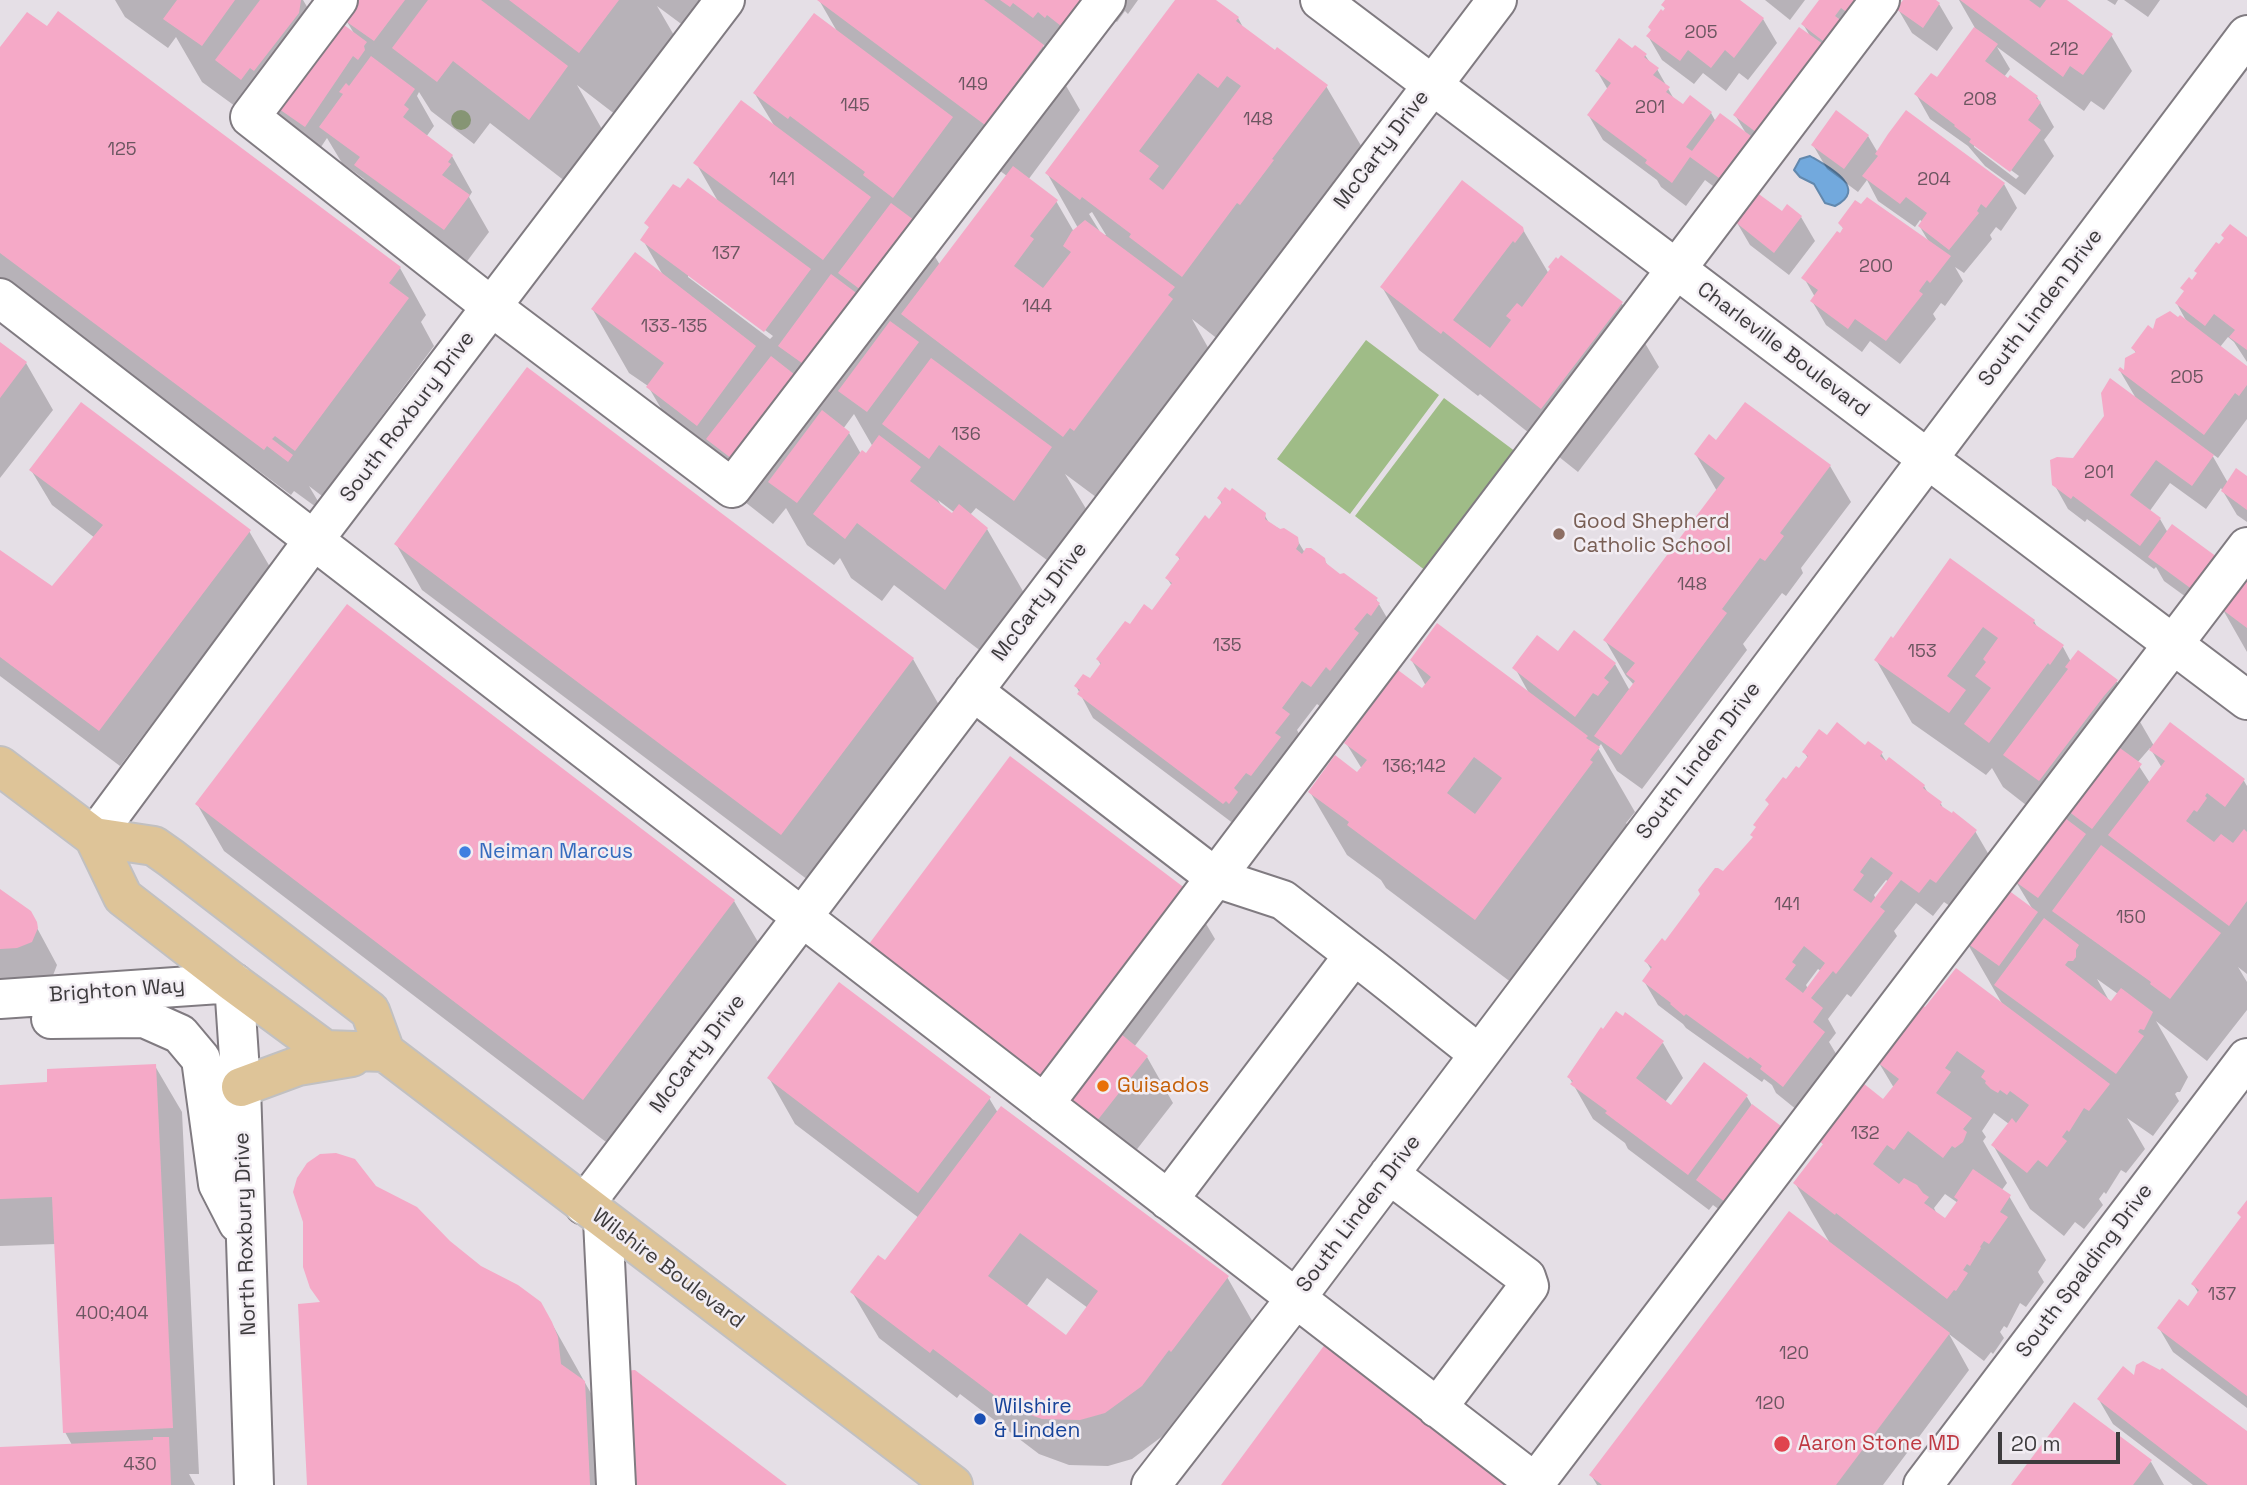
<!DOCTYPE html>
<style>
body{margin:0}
#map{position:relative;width:2247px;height:1485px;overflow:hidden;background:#e5dfe6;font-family:"Space Grotesk",sans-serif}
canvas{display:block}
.scale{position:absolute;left:1998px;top:1432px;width:122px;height:32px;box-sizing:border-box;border:4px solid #3d3b3d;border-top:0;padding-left:9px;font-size:21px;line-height:24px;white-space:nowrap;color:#3d3b3d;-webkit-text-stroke:5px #f2edf3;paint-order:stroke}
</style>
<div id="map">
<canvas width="2247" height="1485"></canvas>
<div class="scale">20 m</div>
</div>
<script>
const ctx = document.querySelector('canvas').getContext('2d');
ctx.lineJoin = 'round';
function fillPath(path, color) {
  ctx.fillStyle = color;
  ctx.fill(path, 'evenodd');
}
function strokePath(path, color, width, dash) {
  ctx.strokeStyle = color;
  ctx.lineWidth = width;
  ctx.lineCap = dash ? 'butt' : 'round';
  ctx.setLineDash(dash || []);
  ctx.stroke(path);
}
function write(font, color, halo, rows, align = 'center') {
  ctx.font = font + ' "Space Grotesk",sans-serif';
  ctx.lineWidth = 5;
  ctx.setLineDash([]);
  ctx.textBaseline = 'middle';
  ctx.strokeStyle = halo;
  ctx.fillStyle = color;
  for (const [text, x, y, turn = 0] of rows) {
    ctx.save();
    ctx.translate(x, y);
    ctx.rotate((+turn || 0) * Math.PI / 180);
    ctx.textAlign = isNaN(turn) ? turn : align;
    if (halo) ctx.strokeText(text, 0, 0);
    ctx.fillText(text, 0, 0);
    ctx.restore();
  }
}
const green = new Path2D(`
 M1366,340l73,55 -89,119 -73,-55z
 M1444,398l72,54 -90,119 -71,-55z`);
const water = new Path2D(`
 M1810,156c17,10 60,32 25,50l-10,-3 -11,-19 -14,-7 -6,-7 6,-11z`);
const shadow = new Path2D(`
 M115,0h188l22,37 30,-2 -9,-15 15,-20h342l-19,26 -27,-20 18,31 -59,78 -39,-30 26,46 -37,51 -76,-59 -16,21 -43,-33 -12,-19 -2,4 17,30 -8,11 26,19 20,36 -3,5 20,35 -24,32 -88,-63 -13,-22 -22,-16 -15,-25 -8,12 -80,-41 -37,-27 -26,-45 -8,11 -43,-31z
 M819,0h319l-10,14 -3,-3 -8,11 -3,-2 -60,33 -12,-9 38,66 -52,70 28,21 18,31 4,-4 -31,-55 130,-173h37l24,18 6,11 82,57 37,63 -144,191 -27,-21 18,32 -110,149 -35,-26 23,38 -37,51 -75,-55 -6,7 17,14 37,64 -42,59 -88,-67 -12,16 -31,-23 -11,-20 -6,7 -27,-20 -21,-37 -13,16 -28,-22 -9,-15 -51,-37 -37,-64 -19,-13 -36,-63 71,-33 -21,-37 7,-11 -3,-6 72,-20 -23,-40 79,-36 -20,-33 83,-61zM969,148l38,28 -67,89 -6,-10zM1092,212l14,23h-4l-13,-21zM688,273l85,63 -3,3 -82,-62zM854,414l19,33 -7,8 -5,-1 -12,-21 -6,-4zM938,500l17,13 -3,3 -9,-7z
 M1667,0h70l26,19 14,24 -29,37 -9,-7 -13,18 -23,-18 -9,11 -32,-24 -14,-24 18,-26 -3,-5z
 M1765,0h40l-15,20z
 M1821,0h50l-138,201 -28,-21 -19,26 -25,-19 -4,-7 -54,-40 -14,-24 19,-26 -11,-19 36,-20 12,4 6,9 6,5 18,32 9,6 27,6 5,9 31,13 -12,-20 75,-79 -7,-12z
 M1905,0h28l6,4 14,24 -16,23 -25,-18 -14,-24z
 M1959,0h105l47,35 21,36 -28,39 -13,-9 -7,10 -87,-64 13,22 -6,8 33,20 17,30 -10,13 10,16 -29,39 -40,-29 -17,-20 -38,-27 -14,-25 21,-14 38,-52zM1974,143l45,33 -3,3 -42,-32z
 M2107,0h11l-3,5z
 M2124,0h36l-12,17z
 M0,50l400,218 26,47 -5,7 13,24 -112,150 -13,-10 10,17 -3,4 -22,-16 -3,4 -291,-217z
 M1868,136l10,17 126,31 13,24 -16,23 -5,-4 -6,8 2,4 -28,34 -9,-6 8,14 -18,25 -4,-3 -8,11 3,5 -36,45 -30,-23 -8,11 -36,-27 -14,-24 3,-4 -11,-19 40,-48 -4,-7 89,19 -9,-15 3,-5 -3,-2 -5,7 -37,-26 -11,-21 -9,12 -31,-23 -14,-24z
 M1782,213l19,4 14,24 -26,34 -39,-30 -14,-24z
 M1522,228l27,46 13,-17 60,47 37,63 -81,105 -98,-78 -2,2 -59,-46 -37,-63z
 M2247,239v123l-13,-20 -6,-5 -8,10 27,21v51l-29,39 -7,-5 17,30 19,-5v44l-10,-7 -16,-27 -15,21 -36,-26 -21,29 11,7 8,14 40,80 -44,-32 -8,-14 -2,2 -67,-50 -2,3 -17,-13 -14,-25 20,-24 63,-60 -17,-29 5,2 11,-20 -3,-5 22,-16 33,-8 -11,-20 43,-57z
 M0,344l26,19 27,47 -53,68z
 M1745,404l85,62 21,36 -50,66 2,5 -17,23 -4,-3 -39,51 4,6 -105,139 -25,-18 -16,-27 -3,4 37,64 -9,11 3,4 -117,156 -126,-95 -5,-8 -34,-25 -37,-63 48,-17 4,-6 -16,-26 76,-52 4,-5 -14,-25 118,34 -15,-27 43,-14 57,10 15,27 4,-6 -8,-9 -21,-36 112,-149 -21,-36 21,-13z
 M31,470l218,61 21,36 -150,199 -120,-90v-124l52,37 43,-51 -43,-33z
 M1219,498l45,16 5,9 27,15 9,15 19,6 5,9 47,31 14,24 -65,87 -8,-6 -20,26 5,9 -64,88 -145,-109 -17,-32 14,-5 11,-16 -3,-5 32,-33 22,-15 20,-26 -5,-8 13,-18 -3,-5 32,-34 13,-17z
 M396,544l517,115 26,46 -131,175 -386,-290z
 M1951,560l83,61 4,8 25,18 8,15 7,-9 39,29 37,64 16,-21 74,56 3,5v188l-9,-7 9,15v28l-40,51 -51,-40 32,56 -8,15h-3l-2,2 4,7 -26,35 -26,-18 18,31 -19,24 -5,-3 -15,24 -2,-2 -5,7 4,6 -19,24 -9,-7 -11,14 -34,-27 -37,-64 16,-21 -15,-11 -12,18 4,6 -3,4 24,42 -6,8 8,5 37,64 -8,12 6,10 -18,25 -6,-4 -13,25 -3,-2 -4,6 4,6 -11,16 -2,-2 -7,9 -35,-27 20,36 -86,115h-286l-6,-10 240,-230 -36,-62 29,-37 -3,-5 63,-39 10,-14 -15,-25 125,-56 -38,-66 67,-31 -18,-30 27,-62 -11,-19 -5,6 -23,-18 -11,-19 -6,7 -74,-52 -36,-63 18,-20zM2150,748l12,20 -12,15 -13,-20zM2097,979l21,15 -7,10zM1945,1194l13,9 -12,17 -9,-6 -3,-6z
 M2247,574v78l-25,-44z
 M1828,737l53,16 6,10 37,23 5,9 12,9 3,6 31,21 14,24 -39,51 -6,-4 -11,14 -17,-13 -22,28 3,5 -46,61 -4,-3 -19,25 8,14 -7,9 9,15 -41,53 -21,-17 -4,-8 -8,-6 -2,3 -76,-54 -3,-4 -25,-19 -14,-24 8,-10 -6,-10 19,-18 89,-105 16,-32 -3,-6 32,-30 9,-12 -4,-6zM1886,880l3,2 -13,17 -2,-4zM1818,969l3,2 -13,18 -2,-4z
 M197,804l537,97 27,46 -151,198 -386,-294z
 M0,891l29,22 28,52 -5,13 -52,7z
 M1188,893l27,46 -81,108 13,10 26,46 -53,68 -42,-48z
 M1663,1043l20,35 -18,24 7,5 75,-10 6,10 27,20 14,24 -54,74 -27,-20 -4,5 -81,-61 -3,-6 -32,-24 -24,-42z
 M155,1066l27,46 17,362h-10l6,11h-195v-36l72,-4 -7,-13 -9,-188 -56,2v-160l49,-2z
 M769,1078l220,20 9,15 229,164 27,47 -56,73 -2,-2 -28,37 -36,27 -24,7 -39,-1 -30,-11 -79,-60 -3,4 -78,-60 -27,-46 34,-29 33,-45 -124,-94zM1047,1278l41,30 -21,29 -41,-30z
 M375,1188l176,134 60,107 3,56h-305l13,-181z
 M2247,1203v205l-74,-56 -14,-24 29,-20 11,-14 -6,-10 49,-65z
 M2099,1400l148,34v51h-54l-80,-61z
 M2151,1462l13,23h-150z`);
const building = new Path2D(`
 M177,0h58l-33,46 -39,-27z
 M260,0h41l-2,13 -45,58 -4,-3 -9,12 -26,-20z
 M359,0h46l-31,41 -30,-21z
 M428,0h53l87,66 -39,54 -76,-59 -16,21 -45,-34z
 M509,0h110l-40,53z
 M817,0h167l60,45 -59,80z
 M1000,0h81l-20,26 -14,-11 -2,3 -7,-6 -5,6 -20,-15 -3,4z
 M1175,0h41l23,17 -3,4 39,29 2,-3 51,38 -56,74 2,1 -34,45 -3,-2 -55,74 -53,-40 2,-3 -49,-37 -2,3 -35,-27zM1198,73l20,15 9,-12 14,10 -78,104 -14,-11 10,-13 -20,-15z
 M1665,0h75l24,18 -30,40 -9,-8 -14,18 -23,-18 -8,11 -34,-25 5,-6 -3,-3 13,-18 2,2 2,-3 -4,-3z
 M1819,0h49l-13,18 -14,-10 -6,8 14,10 -17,22 -31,-24z
 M1903,0h33l4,3 -17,25 -27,-19z
 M1960,0h69l11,8 6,-8h21l46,34 -30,41 -13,-9 -7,11z
 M58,11l343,256 -12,16 20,15 -114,153 -20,-15 -3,3 21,16 -5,7 -21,-16 -3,4 -264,-197v-206l27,-35 20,14z
 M814,13l139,104 -60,81 -30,-23 2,-3 -75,-56 -2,3 -35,-26z
 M336,19l31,23 -3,4 1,4 -7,10 -5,-4 -48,71 -26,-18z
 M1799,27l31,22 -66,89 -31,-23z
 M1974,27l24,17 -13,17 23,17 2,-3 28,21 -2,2 5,4 -13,18 13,10 -31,42 -41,-30 2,-3 -17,-13 1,-1 -41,-31 17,-21 6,4z
 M1619,38l13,10 3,-3 12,9 -3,3 15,11 -6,7 17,12 -4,5 17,12 7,-9 22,17 -26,35 6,4 28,-38 31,23 -32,42 -29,-21 -18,26 -27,-20 2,-3 -60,-45 24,-32 -16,-12z
 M371,56l44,33 -11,16 5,4 -6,8 50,38 -5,7 3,2 -9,11 28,20 -26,35 -90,-65 6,-8 -41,-30 24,-33 -4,-2 7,-9 3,3z
 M741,100l130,97 -48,63 -130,-97z
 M1836,110l33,25 -25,34 -33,-24z
 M1906,110l99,73 -19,25 -5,-4 -4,7 2,2 -30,37 -31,-24 9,-13 -21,-16 -6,7 -38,-28 16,-20 -3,-2 13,-20z
 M1013,166l45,34 -28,36 4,3 -20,27 29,22 28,-36 -8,-6 9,-15 13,-11 90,67 -7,8 5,4 -99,132 -4,-3 -7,9 -162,-123z
 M688,178l123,91 -47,63 -124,-92 9,-13 -5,-4 29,-39 7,4z
 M1462,180l61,47 1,4 -9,12 -2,-2 -60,79 37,28 21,-28 -5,-4 11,-13 5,4 28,-38 -2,-2 8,-10 2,2 3,-4 62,47 -82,107 -98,-78 -2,3 -61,-47z
 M1756,192l26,19 5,-7 15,12 -28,37 -40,-32z
 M1867,197l84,59 -21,27 -3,-3 -8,11 4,3 -37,47 -31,-22 -7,10 -38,-28 8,-11 -17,-12 36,-47 3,2 3,-5 -5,-5 17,-23 6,4z
 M891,203l27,20 -53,70 -27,-20z
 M2230,224l17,13v113l-18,-13 6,-7 -21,-16 -9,12 -30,-23 9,-12 -4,-3 9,-11 3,3 5,-7 -3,-2 22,-29 3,2 5,-6 -3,-3z
 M635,252l121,94 -59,80 -51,-39 18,-24 -73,-54z
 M831,274l28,21 -53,71 -28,-20z
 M2170,311l8,6 2,-2 67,51v19l-8,11 -4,-3 -31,42 -86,-65 2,-3 4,3 1,-12 11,-6 -5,-4 17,-23 5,4 3,-10z
 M890,321l29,21 -52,70 -29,-21z
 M0,342l27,20 -27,36z
 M771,356l28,22 -63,84 -30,-23z
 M931,358l121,89 -38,54 -75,-56 -10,14 -47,-35z
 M527,367l387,291 -133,177 -387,-291z
 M2110,378l104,77 -22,31 -36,-26 -26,35 31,23 -21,28 -67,-50 -2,3 -19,-14 -2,-25 7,-3 16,1 31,-42 -3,-23z
 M81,402l170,128 -152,201 -99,-74v-107l52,36 51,-61 -74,-55z
 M1745,402l86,63 -51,68 4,3 -19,25 -5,-3 -38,51 5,4 -106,142 -27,-19 41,-55 -9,-7 9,-11 -32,-23 122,-162 -31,-24 15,-20 7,6z
 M822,410l28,22 -53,71 -29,-21z
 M879,435l42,32 -11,14 42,32 7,-9 29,24 -43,62 -88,-67 -12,16 -32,-25 49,-64 4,3z
 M2236,468l11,8v34l-26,-19z
 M1225,487l5,4 2,-3 34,25 -1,6 15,10 4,-1 14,9 1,7 -3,5 6,5 4,-6h5l14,10 1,5 14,11 4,-1 34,25 -2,2 4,3 -9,13 -4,-3 -13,16 5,4 -29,38 -4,-4 -15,20 -9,-6 -20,27 8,6 -15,19 6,4 -30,39 -5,-3 -12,15 4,4 -9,12 -3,-3 -3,3 -146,-110 3,-4 -6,-4 9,-12 7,4 11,-15 -5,-4 29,-38 5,3 14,-20 8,6 20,-27 -7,-5 15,-20 -5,-3 30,-40 4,4 13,-17 -5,-4z
 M2172,524l45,33 -24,33 -45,-33z
 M1950,558l85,62 -2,3 31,22 -14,20 -2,-2 -59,80 -25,-19 27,-36 -16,-12 11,-14 -3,-3 15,-21 -15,-11 -36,49 19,14 -17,23 -75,-53 17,-24 2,2z
 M2247,571v57l-28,-21z
 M347,604l388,296 -152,200 -388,-296z
 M1437,623l151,113 -2,2 14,9 -10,13 3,2 -118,158 -128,-95 2,-3 -41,-30 27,-37 22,17 10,-12 -23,-17 54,-73 24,18 9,-11 -21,-17zM1474,757l28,21 -27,36 -28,-21z
 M1574,630l42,33 -12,15 5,4 -11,14 -5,-3 -18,24 -63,-49 25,-33 21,16z
 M2078,650l40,30 -14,16 -65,85 -36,-26 65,-86 -3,-2z
 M1837,722l28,23 3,-4 15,11 -3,4 6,5 3,-4 36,28 -2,3 19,14 -2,3 12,8 1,-2 24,19 -41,53 -6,-4 -11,14 -18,-13 -21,27 5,4 -49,63 -3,-3 -22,27 12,10 -10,14 12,10 -42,55 -23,-18 2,-3 -12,-9 -2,2 -62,-45 -2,2 -14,-12 1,-1 -29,-22 10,-14 -8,-6 18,-23 3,3 35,-47 -2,-4 17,-22h3l5,3 30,-34 -3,-2 6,-8 -3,-2 16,-21 -4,-4 18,-23 3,2 10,-13 3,2 9,-12 -6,-4 17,-23 8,6zM1871,857l22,16 -22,30 -18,-13 11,-15 -4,-3zM1804,946l21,17 -22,30 -18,-14 11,-14 -4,-3z
 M2170,722l75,57 -20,28 -18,-14 -2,3 2,2 -10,14 -3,-2 -8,11 28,21 7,-8 12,9 11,-14 3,3v69l-18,25 -121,-91 57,-74 -16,-11z
 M2113,743l29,21 -50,65 -28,-21z
 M1010,756l180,136 -144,192 -180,-136z
 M2061,815l25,19 -48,64 -25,-18z
 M2101,845l120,88 -51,66 -20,-15 1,-2 -99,-71z
 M2004,887l34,25 -39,54 -35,-25z
 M0,889l31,22 6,11 1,6 -6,14 -15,6 -17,1z
 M2044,918l35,27 -3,5v7l-3,4h-5l-3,4 46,36 10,-13 32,24 -9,18 -4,-1 -2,3 6,4 -28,38 -122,-89z
 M1956,968l154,116 -21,27 -5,-3 -15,24 -2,-2 -5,7 5,4 -20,26 -9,-7 -11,13 -36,-28 21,-27 4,5 13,-18 -19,-14 -3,4 -7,-5 -2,3 -7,-4 -6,-6 1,-2 -5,-4 4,-6 -28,-20 -12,17 6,4 -15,21 36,25 -9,11 4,3 -4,10 -8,6 -3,-2 -9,12 -35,-27 -14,19 -7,-5 -14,19 26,20 5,-6 13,7 6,8 6,4 -5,6 21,15 13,-18 -4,-3 19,-28 38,26 -11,17 8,5 -19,27 -5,-3 -4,6 1,1 -11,18 -3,-2 -4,6 5,3 -12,18 -2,-1 -7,9 -111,-86 -1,2 -42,-32 30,-39 -4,-3 44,-58 20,16 16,-20 -22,-17 45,-57 3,2z
 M839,982l152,115 -73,96 -151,-115z
 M1616,1011l7,5 2,-4 39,29 -28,37 35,27 33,-43 44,33 -60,80 -83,-62 2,-2 -37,-27 3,-3 -6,-4 34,-50 2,2z
 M1121,1034l27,22 -55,70 -27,-20z
 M156,1064l17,364 -110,5 -11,-236 -52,2v-114l47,-3v-13z
 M1752,1104l29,22 -56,76 -29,-22z
 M1001,1106l228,170 -58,76 -2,-2 -27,36 -37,27 -25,7 -38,-1 -31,-11 -78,-59 -3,4 -80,-61 28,-37 7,5zM1020,1233l78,58 -32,44 -78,-59z
 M336,1153l19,6 21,27 41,21 33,34 31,25 37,19 23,17 11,20 6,15 3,27 24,17 5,104h-283l-9,-181 22,-2 -10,-14 -7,-21v-45l-10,-30 4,-14 10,-15 13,-9z
 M2247,1200v196l-90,-68 22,-29 9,7 11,-16 -8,-6 50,-67 -4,-4z
 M1789,1211l161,122 -114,152h-234l-13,-10z
 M1326,1343l187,142h-292z
 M2143,1361l17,9 2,-2 85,63v54h-39l-111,-86 26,-33 11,9 2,-10z
 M635,1370l152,115h-159l-5,-114z
 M2074,1402l78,58 -19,25h-122z
 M153,1437h16l2,48h-171v-38l153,-7z`);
const minor = new Path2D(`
 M338,0l-88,117 242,190 240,181 374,-488
 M1320,0l927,700
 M0,298l1538,1187
 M973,691l243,187 67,22 71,55
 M94,837l219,-296 412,-541
 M0,999l234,-16 7,104 13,398
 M51,1019l93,-1 36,16 21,25 17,125 20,39
 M1044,1104l836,-1104
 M1389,1174l137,103 3,9 -92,122
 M1168,1200l186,-245c43,32 83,67 125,99
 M584,1205l913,-1205
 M603,1220l13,265
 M1535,1483l712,-936
 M1151,1485l145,-187 951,-1263
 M1923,1485l324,-427`);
const major = new Path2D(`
 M0,766l94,71 60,9 17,12 199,153 15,41 568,433
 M94,837l29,60 111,86 91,67 60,2
 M241,1087l57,-21 54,-9`);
const trees = [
 [461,120]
];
const markers = [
 [1559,534,7,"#8d6e63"],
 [465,852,7,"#3f7fe0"],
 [1103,1086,7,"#e8710a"],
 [980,1419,7,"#1a4fb4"],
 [1782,1444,9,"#e0444e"]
];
const numberNames = [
 ["205",1701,33],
 ["212",2064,50],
 ["149",973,85],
 ["208",1980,100],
 ["145",855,106],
 ["201",1650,108],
 ["148",1258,120],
 ["125",122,150],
 ["141",782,180],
 ["204",1934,180],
 ["137",726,254],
 ["200",1876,267],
 ["144",1037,307],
 ["133-135",674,327],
 ["205",2187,378],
 ["136",966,435],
 ["201",2099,473],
 ["148",1692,585],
 ["135",1227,646],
 ["153",1922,652],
 ["136;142",1414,767],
 ["141",1787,905],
 ["150",2131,918],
 ["132",1865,1134],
 ["137",2222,1295],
 ["400;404",112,1314],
 ["120",1794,1354],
 ["120",1770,1404],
 ["430",140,1465]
];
const streetNames = [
 ["McCarty Drive",1382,150,-53],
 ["South Linden Drive",2041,308,-53],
 ["Charleville Boulevard",1783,350,37],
 ["South Roxbury Drive",408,417,-53],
 ["McCarty Drive",1040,602,-53],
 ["South Linden Drive",1699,761,-53],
 ["Brighton Way",117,991,-4],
 ["McCarty Drive",698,1054,-53],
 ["South Linden Drive",1359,1214,-53],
 ["North Roxbury Drive",246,1234,-92],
 ["Wilshire Boulevard",668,1269,37],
 ["South Spalding Drive",2085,1271,-53]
];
const educationNames = [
 ["Good Shepherd",1573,522],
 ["Catholic School",1573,546]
];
const shopNames = [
 ["Neiman Marcus",479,852]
];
const foodNames = [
 ["Guisados",1117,1086]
];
const transitNames = [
 ["Wilshire",994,1407],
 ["& Linden",994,1431]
];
const healthNames = [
 ["Aaron Stone MD",1798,1444]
];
fillPath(green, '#9fbc87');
fillPath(water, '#72a9dd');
strokePath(water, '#6288ad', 2);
fillPath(shadow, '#0003');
fillPath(building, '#f5a9c7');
strokePath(minor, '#807b81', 42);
strokePath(major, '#c1c0c1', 42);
strokePath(minor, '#fff', 38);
strokePath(major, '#dec498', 38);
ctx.fillStyle = '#869574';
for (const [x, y] of trees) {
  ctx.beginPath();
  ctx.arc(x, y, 10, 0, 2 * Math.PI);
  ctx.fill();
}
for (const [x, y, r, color] of markers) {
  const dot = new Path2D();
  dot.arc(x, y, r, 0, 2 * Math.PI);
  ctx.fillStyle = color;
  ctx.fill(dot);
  strokePath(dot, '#f2edf3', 2.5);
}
write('18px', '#6b5660', null, numberNames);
write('21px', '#3d3b3d', '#f2edf3', streetNames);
write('21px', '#785e54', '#f2edf3', educationNames, 'left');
write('21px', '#366cbe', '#f2edf3', shopNames, 'left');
write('21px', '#c56008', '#f2edf3', foodNames, 'left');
write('21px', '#164399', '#f2edf3', transitNames, 'left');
write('21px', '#be3a42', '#f2edf3', healthNames, 'left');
</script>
